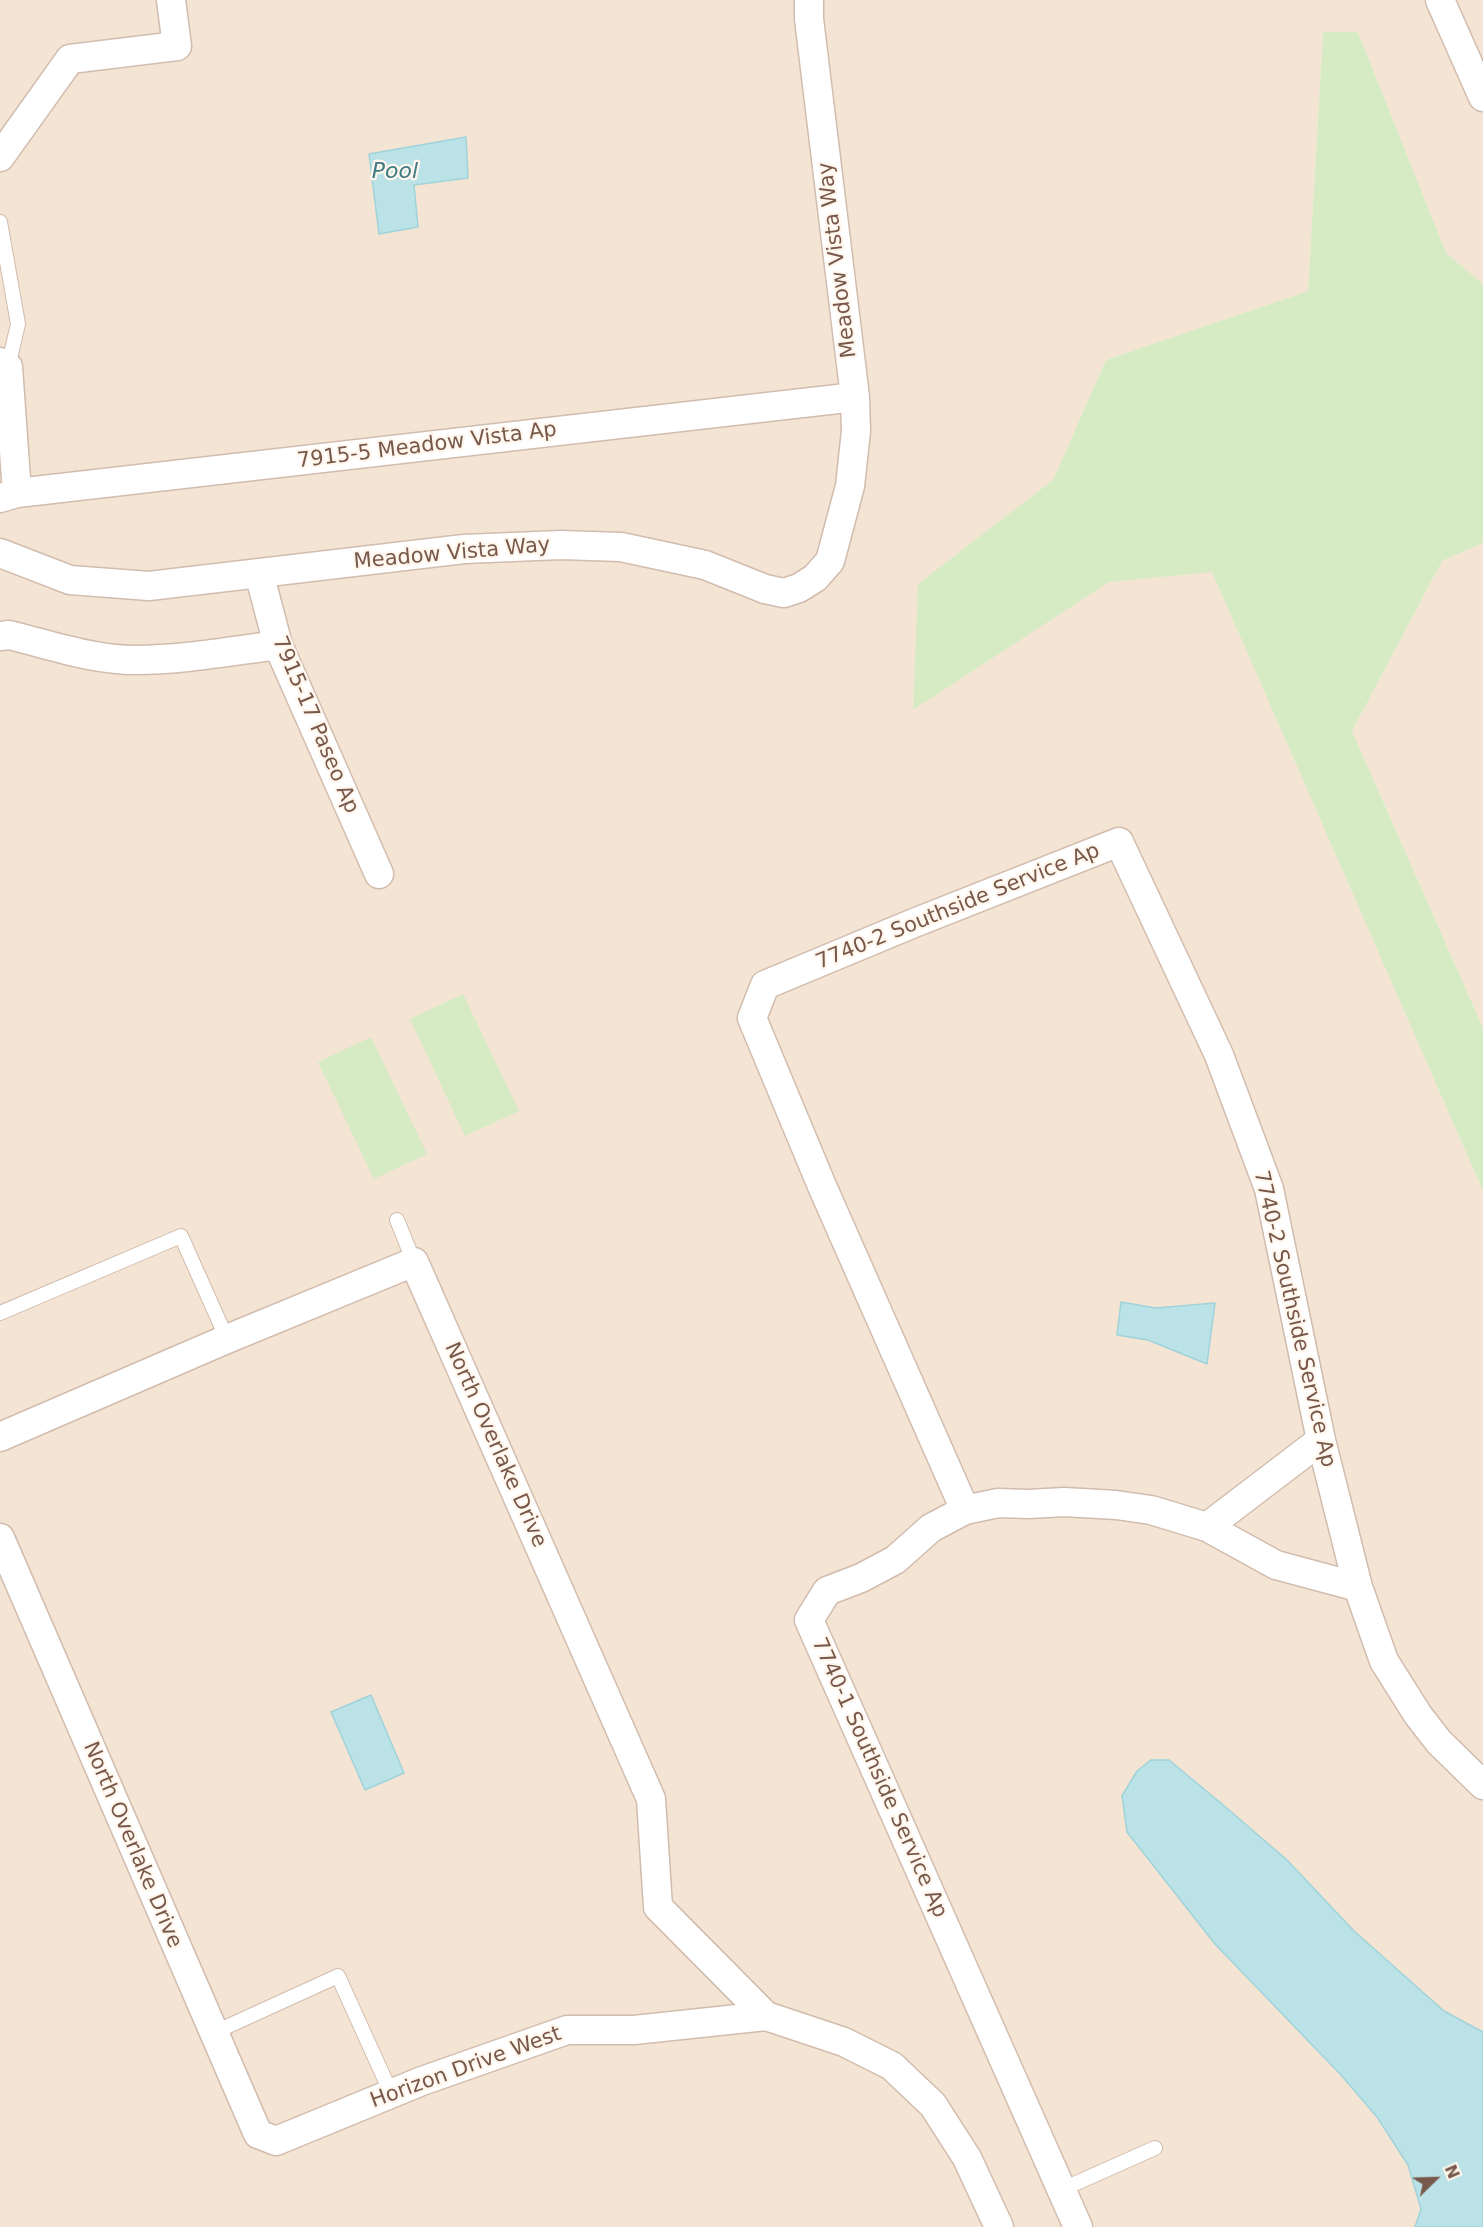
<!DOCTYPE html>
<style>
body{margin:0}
#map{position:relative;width:1483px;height:2227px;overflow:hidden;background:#fdf3e6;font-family:"DejaVu Sans",sans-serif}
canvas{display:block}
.north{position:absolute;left:1405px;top:2149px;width:60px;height:60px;-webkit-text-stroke:4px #fff7ed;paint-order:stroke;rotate:67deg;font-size:16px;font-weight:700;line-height:24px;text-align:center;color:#77584a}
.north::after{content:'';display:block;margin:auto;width:21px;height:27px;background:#77584a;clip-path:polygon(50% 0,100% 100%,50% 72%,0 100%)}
</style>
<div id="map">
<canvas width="1483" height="2227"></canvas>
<div class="north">N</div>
</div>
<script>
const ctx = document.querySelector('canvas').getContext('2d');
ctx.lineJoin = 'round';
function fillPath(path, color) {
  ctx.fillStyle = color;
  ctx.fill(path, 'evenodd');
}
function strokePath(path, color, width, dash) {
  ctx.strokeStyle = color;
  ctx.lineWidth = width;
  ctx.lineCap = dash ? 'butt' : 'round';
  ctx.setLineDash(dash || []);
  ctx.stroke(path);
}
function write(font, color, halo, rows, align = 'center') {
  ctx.font = font + ' "DejaVu Sans",sans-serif';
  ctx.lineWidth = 4.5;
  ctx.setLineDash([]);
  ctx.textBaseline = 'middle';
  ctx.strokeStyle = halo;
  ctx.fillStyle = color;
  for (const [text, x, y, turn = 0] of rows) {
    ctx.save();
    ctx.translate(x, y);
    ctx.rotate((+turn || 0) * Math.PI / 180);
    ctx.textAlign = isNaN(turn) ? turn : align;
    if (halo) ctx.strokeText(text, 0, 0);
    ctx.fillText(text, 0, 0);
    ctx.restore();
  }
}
const residential = new Path2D(`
 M0,0h1483v284l-37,-31 -88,-221h-35l-15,259 -202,69 -53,120 -134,104 -6,125 196,-127 103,-11 271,620v1036h-1483z
 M1483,543v485l-131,-297 90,-170z`);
const green = new Path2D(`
 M1323,32h35l88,221 37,31v259l-41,18 -90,170 131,297v163l-271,-619 -103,10 -196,128 5,-126 135,-104 53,-120 202,-69z
 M463,994l56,117 -54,25 -55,-117z
 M371,1037l56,117 -53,25 -56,-117z`);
const water = new Path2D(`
 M466,137l2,41 -54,7 4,42 -39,7 -10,-80z
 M1121,1302l35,6 59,-5 -8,61 -59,-24 -31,-5z
 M371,1695l33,78 -39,17 -34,-78z
 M1151,1760h18l53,44 65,56 67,71 90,80 39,21v195h-68l6,-18 -13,-44 -31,-48 -36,-42 -126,-131 -88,-112 -5,-36 15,-25z`);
const service = new Path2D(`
 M0,222l18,102 -10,43
 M397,1220l17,42
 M0,1313l181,-77 46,103
 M213,2033l125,-57 53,117
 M1063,2189l92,-41`);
const minor = new Path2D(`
 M1440,0l43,97
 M0,157l70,-98 107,-13 -6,-46
 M0,362l8,5 9,126
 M0,498l17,-5 838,-96
 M0,553l70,27 79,6 315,-37 97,-4 60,2 84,18 60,24 19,4 15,-5 16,-10 15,-17 20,-75 6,-55 -1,-34 -46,-378v-19
 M259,573l19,72 101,229
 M0,636l9,-1c41,10 84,25 126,25 48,0 96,-9 143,-15
 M0,1437l227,-98 187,-77 237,537 7,108 108,109
 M965,1510l-143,-324 -70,-168 13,-33 149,-62 205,-81 100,213 50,134 52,251 37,147 26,74 34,54 21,27 44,43
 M1207,1527l114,-87
 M0,1538l258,596 18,7 146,-60 145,-51h67l132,-14 78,26 48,24 41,39 34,53 32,69
 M1078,2227l-269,-607 18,-29 34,-13 34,-18 36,-32 34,-18 33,-7 31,1 35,-2 52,3 35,5 56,17 69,38 82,22`);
const streetNames = [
 ["Meadow Vista Way",838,260,-97],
 ["7915-5 Meadow Vista Ap",427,446,-7],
 ["Meadow Vista Way",452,554,-5],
 ["7915-17 Paseo Ap",315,725,67],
 ["7740-2 Southside Service Ap",958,907,-22],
 ["7740-2 Southside Service Ap",1294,1319,77],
 ["North Overlake Drive",495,1445,66],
 ["7740-1 Southside Service Ap",879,1778,66],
 ["North Overlake Drive",132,1845,67],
 ["Horizon Drive West",466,2068,-20]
];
const waterNames = [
 ["Pool",395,172]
];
fillPath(residential, '#f4e4d4');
fillPath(green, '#d6ebc4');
fillPath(water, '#bae2e7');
strokePath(water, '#a0d3d9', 1.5);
strokePath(service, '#d1bcae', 16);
strokePath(minor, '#d1bcae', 31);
strokePath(service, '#fff', 14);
strokePath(minor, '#fff', 28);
write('21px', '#77584a', '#fff7ed', streetNames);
write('italic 22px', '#407b83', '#fff7ed', waterNames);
</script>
